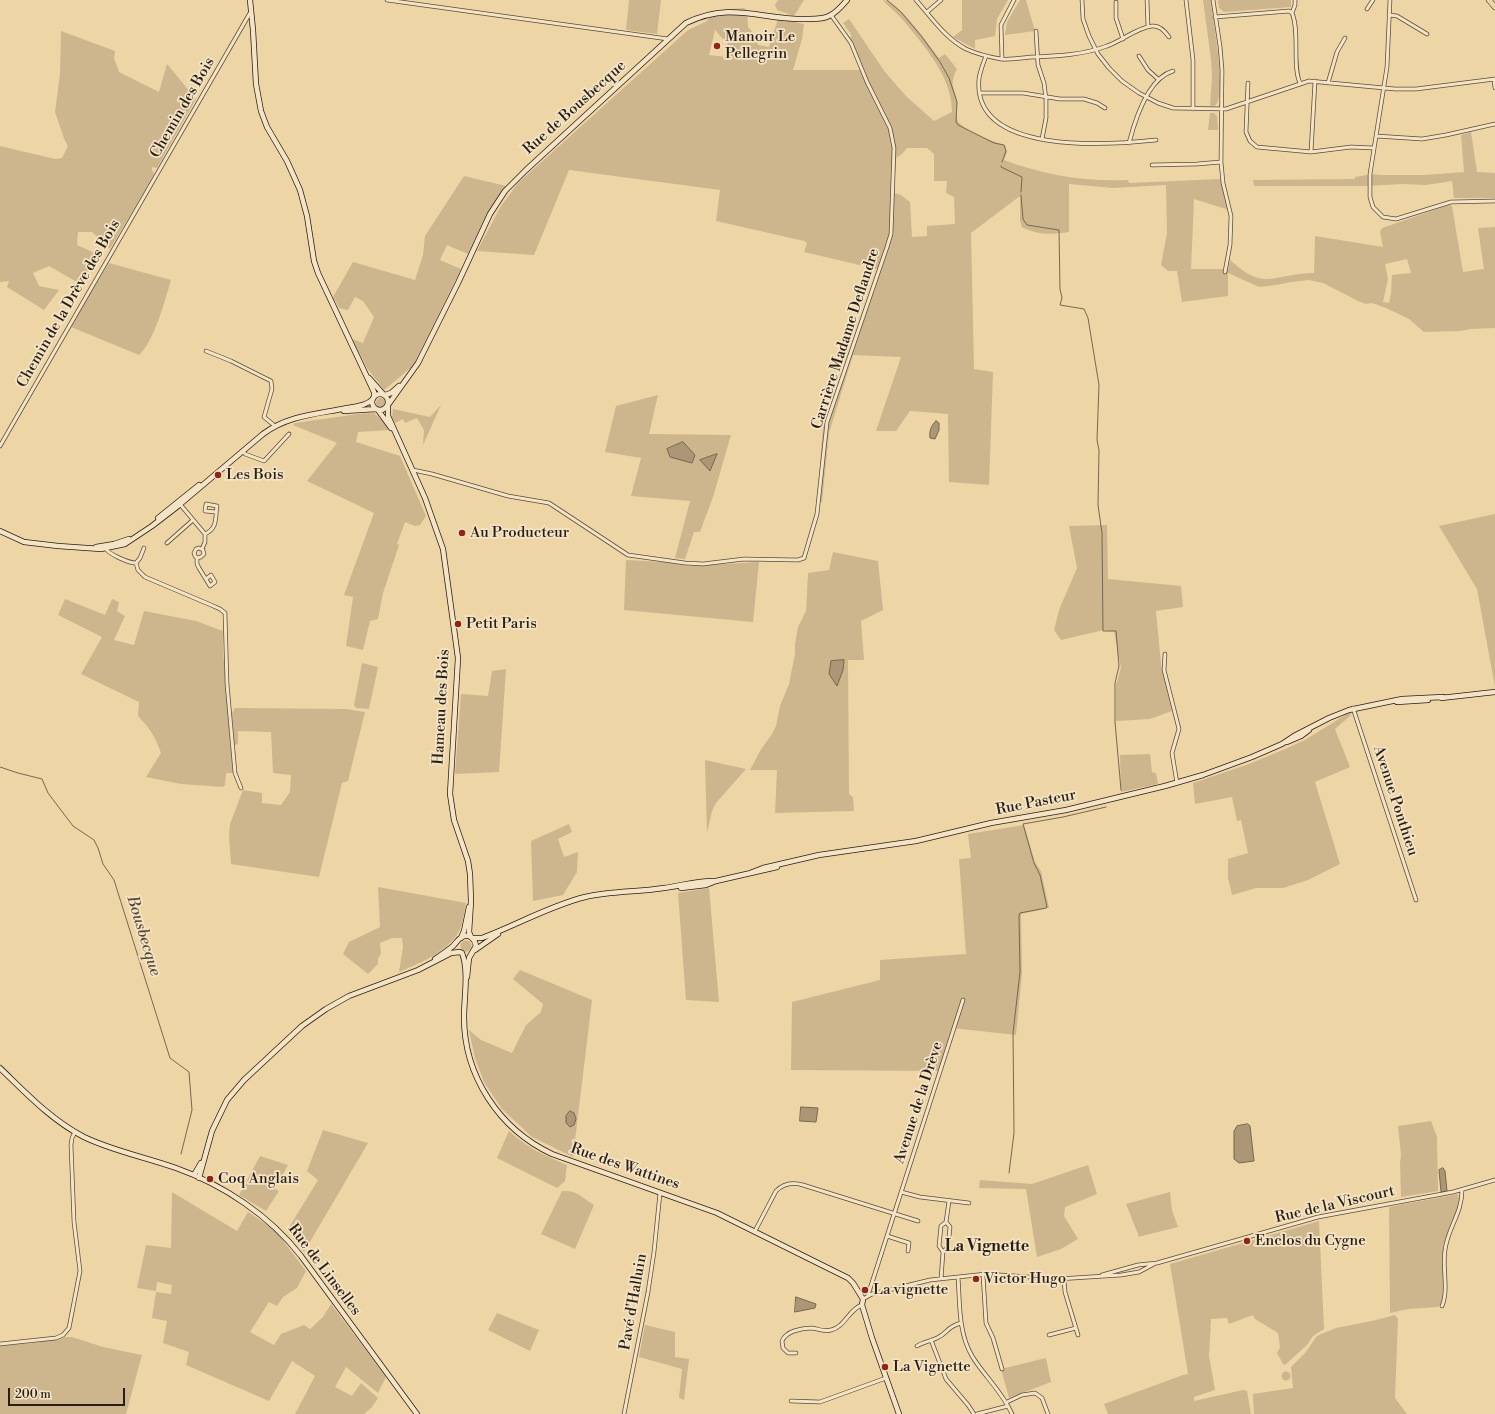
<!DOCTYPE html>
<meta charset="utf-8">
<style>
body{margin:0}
#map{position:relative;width:1495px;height:1414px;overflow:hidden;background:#eed5a6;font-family:"Libre Bodoni",serif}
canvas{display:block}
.scale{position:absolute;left:8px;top:1388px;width:117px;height:18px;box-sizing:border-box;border:2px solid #291e15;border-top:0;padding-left:5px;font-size:12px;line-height:14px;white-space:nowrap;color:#291e15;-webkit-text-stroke:3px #f4e4c5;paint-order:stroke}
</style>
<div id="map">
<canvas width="1495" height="1414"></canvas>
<div class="scale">200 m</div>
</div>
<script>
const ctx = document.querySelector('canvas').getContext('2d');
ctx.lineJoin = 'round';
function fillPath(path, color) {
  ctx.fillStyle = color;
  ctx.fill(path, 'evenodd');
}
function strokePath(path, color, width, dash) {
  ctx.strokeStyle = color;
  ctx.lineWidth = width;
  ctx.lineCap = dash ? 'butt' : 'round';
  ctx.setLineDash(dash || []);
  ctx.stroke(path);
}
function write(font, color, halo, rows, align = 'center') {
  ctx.font = font + ' "Libre Bodoni",serif';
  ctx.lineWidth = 3.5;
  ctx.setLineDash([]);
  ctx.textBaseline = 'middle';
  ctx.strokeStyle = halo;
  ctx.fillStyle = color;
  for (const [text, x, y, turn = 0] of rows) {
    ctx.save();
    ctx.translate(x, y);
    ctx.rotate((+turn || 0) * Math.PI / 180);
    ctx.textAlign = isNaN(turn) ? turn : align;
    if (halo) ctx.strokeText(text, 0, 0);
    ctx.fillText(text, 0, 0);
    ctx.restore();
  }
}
const green = new Path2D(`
 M629,0h32l-4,34 -31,-4z
 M778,0h26l-10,16 -17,-6 -2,-5z
 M883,0c15,0 46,45 56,58l6,-4 12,15c-7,14 -4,16 0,30 1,7 -2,16 1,22 3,8 38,22 47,24l2,7 -3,8c40,15 81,22 124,20l1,3 92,-4 8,31 -35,-11 -3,70h37l2,-9c36,33 43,13 84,13l1,-37 68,11 -3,-15 2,-4 67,-23 3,1 11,66 21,-3 -6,-41 17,-1v101l-24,1 -12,2 -35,1 -15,-13 -23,-11 -14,-5 -6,1 -8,-3 -35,-18 -14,-3 -17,2 -16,3 -17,2 -31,-14v23l-46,6 -5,-31h-9l-7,-6 6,-32 -1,-48 -53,3 -44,-4v48c-17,3 -32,3 -47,-5l-2,-6v-25l-49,37 3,136 19,3 -4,113 -40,-3 -1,-68 -38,-3 -14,20h-20l25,-74 -48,-2 -24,78 -7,69h-5l6,-75 54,-158 -73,-17 3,-9 -3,-2 -88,-20 4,-31 -151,-20 -35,85 -57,-4 24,-45 17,-23 170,-153 19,-9 5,-9 19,-3 13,-1 3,2 1,17 7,8 3,10 11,2 9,-28 26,5 -2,15 -9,31h67l3,-1 -13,-32 2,-1 -9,-13 6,-4 36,53 21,24 28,25 18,-9c0,-32 -21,-57 -40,-81 -5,-6 -10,-13 -16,-18 -5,-5 -9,-8 -13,-13zM715,30l7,8 6,3 -2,16 -17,-2zM907,148h20l7,6v27h13l-1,12 8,4 1,27 -28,2v10l-15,1 -2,-35 -9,-7 -7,-2 2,-35 6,-4zM1407,259l4,14 -19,2 -1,18 -2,10 -6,-1 5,-23 -3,-15z
 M962,0h46l-11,19 -2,17 -20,4v9l-22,-12 9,-7z
 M1020,0h6l9,31 -30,4 2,-13z
 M1203,0h8c1,17 17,96 4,106h-5l2,-29 -1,-18z
 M1218,0h73v7l-67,5 -5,-4z
 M61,31l54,20 -1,7 5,14 40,20 8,-28 29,35 -39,69 -5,-1v3l2,4 -13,23 -31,52 -18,-17h-14l-1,13 20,9 -15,31 -33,-19 -16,7 6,13 20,4 -15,20 -37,-23 2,-6 -9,1v-136l55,13 7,-1 6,-12 -3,-5 -10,-29 5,-38z
 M1210,113h4l3,3 1,14h-10z
 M1471,132l6,40 18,1v25h-41l-2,-17 -26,4 -24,-1 -35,2h-113l-1,-6 102,-1v-2l12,-2 5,2 1,-3 7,1h44l40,-3 -3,-37z
 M464,176l42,10 -15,21 -23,47 -21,-9 -7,15 21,9 -48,97 -29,24 -17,-22 -15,-29 11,4 11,-26 -11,-16 -8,-4 -7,13 -9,-2 -6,-11 20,-35 62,18 8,-25 2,-19z
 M109,263l62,17c-6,20 -17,62 -32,75l-68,-28v-2z
 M658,395l-9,39 82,1 -18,62 -13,35h-6l-9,27 -10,-1 15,-57 -59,-5 10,-38 -36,-6 11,-46z
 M376 403a5 5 0 1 1 10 0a5 5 0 1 1-10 0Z
 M441,405l-18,40 1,-15 -7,-12 -12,5 -2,-4 -8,4 -3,-6 1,-8 37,8z
 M374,413l9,8 6,9 -31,2 -2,10 44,14 26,60 -6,9 -5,1 -10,-4 -8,22 2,1 -16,48 -5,26 -8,2 -7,29 -17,-4 7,-49 -9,-2 30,-82 -67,-32 30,-38 -44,-18 2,-2 63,-9z
 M1495,514v173l-18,-98 -38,-63z
 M1107,525l1,54 73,7 2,21 -27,4 5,53 11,47 -22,8 -34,2v-36l5,-17 -7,-37 -10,-1 -43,10 -7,-10 5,-20 18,-42 -8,-42z
 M833,552l45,9 5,49 -22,11 3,39h-16l1,134 4,3 1,14 -79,2 2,-43h-27l10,-19 12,-17 4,-8 4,-20 9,-22 6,-30v-10l3,-17 8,-16 2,-38 21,-3z
 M626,560l40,2 23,4 70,-4 -6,60 -129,-12z
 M65,599l40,16 7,-16 7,3 -2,9 8,5 -11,24 20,5 10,-34 52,10 27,10v19l10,123h-7l-1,12 -2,2 -42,-3 -35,-7 15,-24c-5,-15 -12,-26 -23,-37l1,-14 -58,-28 21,-37 -44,-22z
 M362,663l16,4 -9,42 -13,-1 -2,-3z
 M506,669l-7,103 -44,2 6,-80 27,2 4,-25z
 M235,708l111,1 19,3 -17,69 -6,2 -23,94 -88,-13 -2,-27 1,-13 13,-34 19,3v10l19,2 9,-13 1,-17 -18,-2 -2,-41 -33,-1v13l-4,1 -2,-32z
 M1350,712l1,3 -16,14 15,38 -35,15 25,82 -32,16 -25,8h-27l-24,7 -4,-17v-19l20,-6 -7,-33 -4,1 -5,-24 -37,7 -2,-21 56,-19 36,-15 20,-9z
 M1150,754l2,18 4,1 2,11 -37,8 -1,-37z
 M705,760l41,9 -30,34 -4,8 -5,22z
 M569,824l3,8 -14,7 6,18 14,-5 -1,20 -14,23 -30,6 -2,-60z
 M1024,825l11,37 6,9 8,37 -28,6 1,59 -6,62 -64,-7 -13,43 -148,-1 1,-68 88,-22v-20l86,-6 -7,-95 12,-1 -3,-24z
 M378,887l88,16c-2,9 -3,23 -8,30 -11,19 -40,31 -59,39l4,-25 -1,-9h-10l-12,5 1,10 -3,6v5l-10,10 -25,-20 6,-12 31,-15z
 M709,888l10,114 -33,-2 -8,-107z
 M460.5 946a5.5 5.5 0 1 1 11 0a5.5 5.5 0 1 1-11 0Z
 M520,970l72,30 -19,157 -41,-20 -30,-28 -18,-27 -9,-24 -6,-28 12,10 31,13 14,-28 15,-13 2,-8 -30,-25z
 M1431,1121l6,16 1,54 -37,6 -1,-34 1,-8 -3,-29z
 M323,1130l45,13 -64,109 -16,-23 30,-49 -11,-9z
 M509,1131c19,17 34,24 58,34l-2,16 -8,7 -60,-30z
 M260,1156l28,9 -13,24 4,2 -13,20 -27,-16z
 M1088,1165l9,29 -32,13 -1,9 14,23 -17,10 -24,8 -11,-68 -47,-1 1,-8 52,4z
 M562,1191c16,-1 20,7 32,14l-19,44 -34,-15z
 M172,1192l65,39 11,-19 28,19 30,40 -9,17 -14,9 -6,9 -8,-4 -19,30 24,13 7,-11 23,-9 6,4 13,-12 8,-13 55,73 -8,16 -32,-26 -11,20 17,9 9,-13 17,15 -6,9 -8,7h-69l20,-38 -23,-15 -23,40 -83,-36 3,-13 -26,-9 4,-22 -15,-3 4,-26 15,2 1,-9 -15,-3 -1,9 -19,-3 9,-43 25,3z
 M1170,1192l2,18 6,17 -40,10v-3l-12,-30z
 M1458,1194l2,10 -17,42v50l-1,7 -4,4 -30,2 -18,4 -1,-106z
 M1319,1221l5,108 -11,7 -6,9 -22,20 -2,-1 -6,-11 3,-6 -2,-14 -23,-14 -2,-4 -24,9 -2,-6 -16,1 -2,37 6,34 -21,7v4l49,-11 4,1 4,23h-143l-4,-10 79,-29 5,-1 -18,-110z
 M497,1313l42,17 -9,21 -42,-21z
 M1395,1315l3,4 -3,79 12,16h-153l-1,-20 40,-6 -2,-21 15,-15 10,-15 5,-3 15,-6 36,-7z
 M645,1325l30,7v25l14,2 -5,41 -5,-2 3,-29 -43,-12z
 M66,1337h6l31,10 39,8 -16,59h-126v-68l34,-3z
 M1046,1358l5,24 -42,16 -8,-29z
 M1281.5 1376a4.5 4.5 0 1 1 9 0a4.5 4.5 0 1 1-9 0Z`);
const water = new Path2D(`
 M936,421l3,2v7l-4,9 -5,-1c-1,-6 1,-13 6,-17z
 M683,442l12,13 -3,8 -22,-6 -3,-8z
 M717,454l-7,17 -10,-11z
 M844,660l-1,10 -6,16 -8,-12 2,-13z
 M801,1107l17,1 -2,14 -16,-1z
 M570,1111l4,2 2,6 -2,6 -4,2 -4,-4v-7z
 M1248,1124l2,2 4,35 -15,2 -5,-4v-28l3,-5z
 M1443,1168l2,3 2,20 -6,1 -2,-22z
 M796,1297l20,7 -1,4 -20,4z`);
const stream = new Path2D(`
 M887,0l14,12 21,25 18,25 9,16 8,24 -1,20 2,3 36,18 10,2 2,6 -4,11
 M1001,166v1l21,10 -1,15
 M1021,195l2,24 4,6 32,5 1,59 2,9 -2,7 24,4 4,9 11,67 -2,55 2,10 -1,55 4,28 1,98h13l3,35 -4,17v39l6,68
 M0,767l18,6 24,6 6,14 25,33 21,14 4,8 5,16 11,16 56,178 19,14 3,38 -11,44
 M1009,1173l5,-40 -1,-100 7,-61 -1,-56 1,-3 26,-5 1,-1 -7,-32 -6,-12 -11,-39 40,-7 43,-10`);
const street = new Path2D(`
 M387,0l281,39
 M916,0c15,17 29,38 50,49 11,5 23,8 35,10 10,1 21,-1 31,-2 25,-1 51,-2 75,-11 15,-5 29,-18 45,-20 8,-1 13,5 17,11
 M1082,0l1,19 6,17 9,18 11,14 13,13 17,12 19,10 15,5 53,1 83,-28 86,8h21l79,-10
 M1147,0l1,27
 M1186,0l7,60v49
 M1213,0l7,46 2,24 -1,92 2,21 8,33 -1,29 -5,27
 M1390,0l-3,67 -17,107v23l3,10 10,10 13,2 55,-17 44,-1
 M1116,2v16l7,21
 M1367,9l6,-9
 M927,12l14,-12
 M1292,13c8,18 0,53 8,70
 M1292,13l3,-8v-5
 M1389,15l8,1 30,18
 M1215,17l74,-6 3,2
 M1036,31l2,34 6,18 2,16v19l-4,21
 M986,56c-3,8 -6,15 -7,23 -7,77 130,66 177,61
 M1139,56l9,14 10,9
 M1002,59l-1,-34 13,-25
 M1494,79l1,9
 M1248,83l-2,49 4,9 7,6 54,5 40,-5 23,1
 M1328,83l9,-31 8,-14
 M979,93h44l37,6h24l13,4 8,5
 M1376,136l46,3 24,-4 49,-11
 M1129,143c6,-23 19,-65 44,-72
 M1311,152l4,-71
 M1152,165l45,-1 24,-2
 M206,351l25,10 40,20 1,8 -8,28 11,9
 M0,446l250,-433
 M243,451l2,3 19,7 25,-27
 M413,470l19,4 76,22 41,7 79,52 57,8 18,1 41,-5 54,1 6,-2 13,-44 10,-92 60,-175 4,-13 3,-86 -4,-20 -23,-46 -16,-39 -20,-28
 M179,503l26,31v8l-3,7
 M205,534c13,-6 10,-16 12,-28l-11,-2 -1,7 11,1
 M167,543l26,-23
 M105,547c2,7 24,16 31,16
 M197,558l4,-1 3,-3 -1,-4 -4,-2 -3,1 -2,4 1,3 2,2v6l2,4 11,18 5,-4 -4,-7 -5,4
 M136,563l2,7 7,7 66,28 9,4 5,4 2,71 8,89 6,15
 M136,563l4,-5 4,-10
 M1165,654l-1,16 15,59 -7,24 5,30
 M1353,708l63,192
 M901,1192l19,5 49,6
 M755,1231l21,-40c8,-8 17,-9 27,-6l115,36
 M887,1236l22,7 -1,8
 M943,1252l5,-5 2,-20 -4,-5
 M983,1275l3,48 7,15 9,31
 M1102,1275l36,-10 19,-2 161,-46 135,-25 42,-12
 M958,1277c2,26 0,55 14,79 12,20 30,35 40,58
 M941,1279l2,-27 -4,-6 2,-20 5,-4 3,-21
 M1064,1279l1,13 13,43
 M868,1295l95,-295
 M863,1299l9,-5 58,-14 56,-6 72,5 63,-4 18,-3 15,-8
 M1442,1306c7,-16 0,-39 3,-56 3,-23 17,-36 17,-60
 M1049,1335l27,-7
 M931,1340l15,39 22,26 6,9
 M0,1344l56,-6 7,-3 6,-7 11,-57 -6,-49 -3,-77 1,-7 3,-6
 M917,1346c6,-4 14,-5 20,-8 11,-5 9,-11 24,-15
 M796,1353h-8l-5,-5 -1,-7c4,-10 20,-13 30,-13 7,1 12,4 19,2 14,-3 18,-21 31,-25
 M791,1401l29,1 66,-24
 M1007,1402l15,-7 13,-2 7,5 6,16
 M624,1414l24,-122 6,-40 6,-59
 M977,1414l31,-8`);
const secondary = new Path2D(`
 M250,0l3,30 3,54 5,27 6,16 20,34 13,29 7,26 7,45 4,12 56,119v5
 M369,378l15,17
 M372 402a8 8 0 1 1 16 0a8 8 0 1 1-16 0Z
 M385,395l6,-2 8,-7
 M388,405l30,-42 40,-80 32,-69 15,-23 21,-21 160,-147c47,-23 76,-2 124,-4 7,0 13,0 19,-3 7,-3 13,-10 18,-16
 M388,407v9l37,82 18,51 15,109 -8,136 4,26 14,41 2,13 1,27 -2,31 2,5
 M378,410l13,18
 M344,411l32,-2
 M158,518l41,-33
 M0,531l24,11 34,4 43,3 24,-5 27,-18 26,-20 85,-72c25,-19 55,-20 84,-26 9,-2 19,-2 26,-9
 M96,547l18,-3 15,-5
 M1441,698l54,-6
 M1397,702l31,-2
 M1287,742l14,-6 8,-6
 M750,873l13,-5 56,-13 97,-14 75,-18 75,-13 99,-24 38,-11 49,-18 30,-13 12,-8 35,-18 20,-8 53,-11 41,-2
 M681,888l25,-3 10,-4 61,-14
 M461,938l3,-7 5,-24
 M473,938h9c35,-13 67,-32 103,-41 26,-6 53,-5 79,-9 17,-2 34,-8 52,-7
 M475,950l23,-16
 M462,953c7,17 2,46 2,64 0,59 35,112 88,137l165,59 131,65 5,5 10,16 -1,6 10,33 27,76
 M435,959c6,-4 12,-8 18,-13 3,-3 5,-7 9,-9 7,-4 13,2 14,9l-7,12 -2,19
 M0,1068c26,25 51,52 84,69 29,14 61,20 92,31 48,17 94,48 125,88l116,158
 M194,1175l7,-12
 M199,1178l13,-47 15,-31 17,-20 58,-54 24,-17 23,-13 69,-26 33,-17 9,-1`);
const primary = new Path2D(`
 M1489,0l6,7`);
const markers = [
 [717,46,4,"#8f2418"],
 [218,475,4,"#8f2418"],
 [462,533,4,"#8f2418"],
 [458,624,4,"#8f2418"],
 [210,1179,4,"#8f2418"],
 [1247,1241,4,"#8f2418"],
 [976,1279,4,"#8f2418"],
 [865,1290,4,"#8f2418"],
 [885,1367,4,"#8f2418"]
];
const poiNames = [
 ["Manoir Le",725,37],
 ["Pellegrin",725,54],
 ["Les Bois",226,475],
 ["Au Producteur",470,533],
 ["Petit Paris",466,624],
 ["Coq Anglais",218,1179],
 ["Enclos du Cygne",1255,1241],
 ["Victor Hugo",984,1279],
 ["La vignette",873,1290],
 ["La Vignette",893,1367]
];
const streetNames = [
 ["Chemin des Bois",183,108,-60],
 ["Rue de Bousbecque",575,108,-42],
 ["Chemin de la Drève des Bois",69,304,-60],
 ["Carrière Madame Deflandre",846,339,-72],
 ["Hameau des Bois",442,707,-87],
 ["Avenue Ponthieu",1395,801,72],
 ["Rue Pasteur",1036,803,-11],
 ["Avenue de la Drève",919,1103,-72],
 ["Rue des Wattines",625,1167,19],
 ["Rue de la Viscourt",1335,1205,-13],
 ["Rue de Linselles",324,1270,53],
 ["Pavé d'Halluin",634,1302,-80]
];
const waterNames = [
 ["Bousbecque",143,936,73]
];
const neighbourhoodNames = [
 ["La Vignette",987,1247]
];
fillPath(green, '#cdb68d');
fillPath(water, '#ab9775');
strokePath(water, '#77674f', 1);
strokePath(stream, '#77674f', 1);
strokePath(street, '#5a4c39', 4.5);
strokePath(secondary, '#291e15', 6);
strokePath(primary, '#291e15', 6);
strokePath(street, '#f4e4c5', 3);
strokePath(secondary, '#f4e4c5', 4.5);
strokePath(primary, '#eed5a6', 5);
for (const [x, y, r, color] of markers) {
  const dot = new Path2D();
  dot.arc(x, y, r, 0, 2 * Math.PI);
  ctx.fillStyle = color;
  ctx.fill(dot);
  strokePath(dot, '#f4e4c5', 1.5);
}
write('15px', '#291e15', '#f4e4c5', poiNames, 'left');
write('15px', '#291e15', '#f4e4c5', streetNames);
write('italic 16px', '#564837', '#f4e4c5', waterNames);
write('bold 16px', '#291e15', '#f4e4c5', neighbourhoodNames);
</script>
